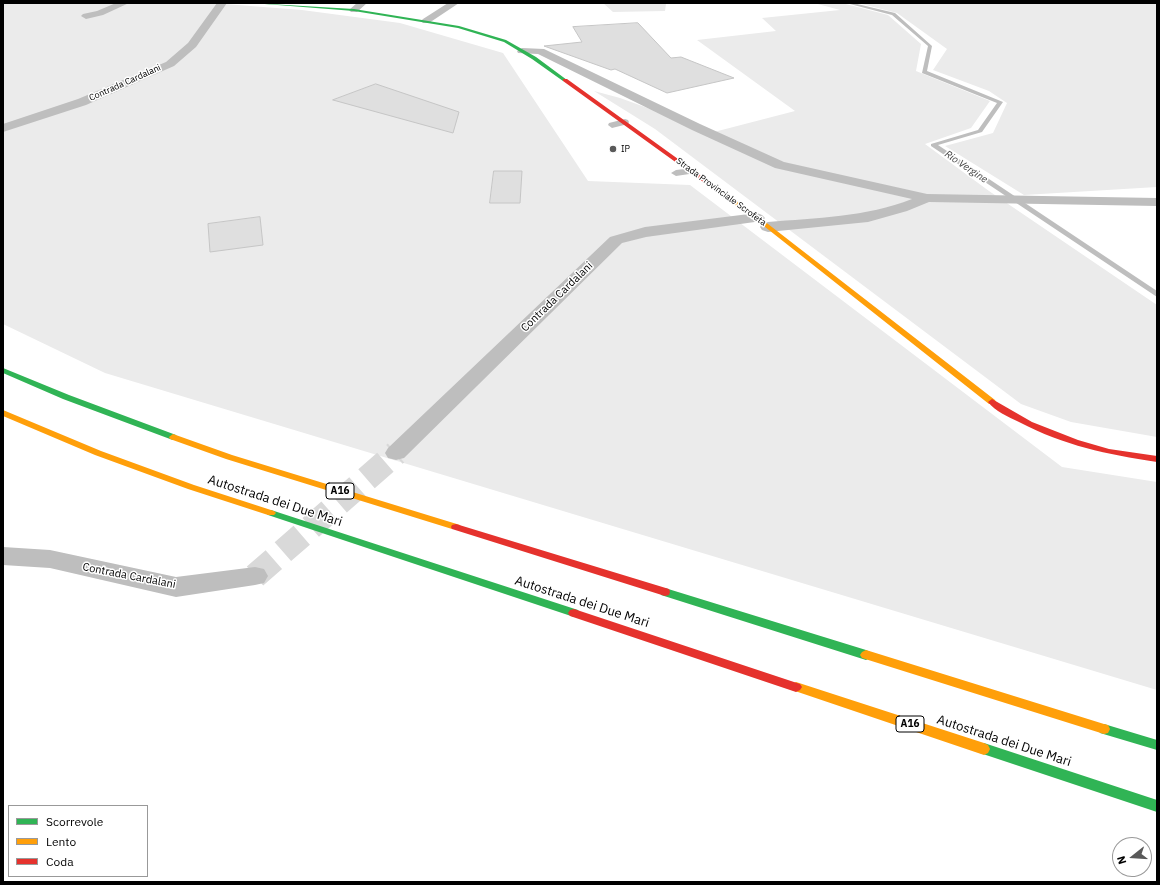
<!DOCTYPE html>
<style>
body{margin:0}
#map{position:relative;width:1160px;height:885px;overflow:hidden;background:#fff;font-family:"IBM Plex Sans",sans-serif}
canvas{display:block}
.frame{position:absolute;inset:0;border:4px solid #000;pointer-events:none}
.legend{position:absolute;left:8px;top:805px;width:140px;height:72px;box-sizing:border-box;background:#fff;border:1px solid #999;margin:0;padding:5px 7px;list-style:none;font-size:12px;color:#000}
.legend li{display:flex;align-items:center;gap:8px;height:20px}
.legend b{width:20px;border:1px solid #999}
.north{position:absolute;left:1112px;top:837px;width:40px;height:40px;box-sizing:border-box;background:#fff;border:1px solid #999;border-radius:50%;rotate:253deg;font-size:11px;font-weight:700;line-height:16px;text-align:center;color:#000}
.north::after{content:'';display:block;margin:auto;width:14px;height:18px;background:#595959;clip-path:polygon(50% 0,100% 100%,50% 72%,0 100%)}
</style>
<div id="map">
<canvas width="1160" height="885"></canvas>
<div class="frame"></div>
<ul class="legend">
<li><b style="height:5px;background:#30b455"></b>Scorrevole</li>
<li><b style="height:5px;background:#ff9f0a"></b>Lento</li>
<li><b style="height:5px;background:#e5322d"></b>Coda</li>
</ul>
<div class="north">N</div>
</div>
<script>
const ctx = document.querySelector('canvas').getContext('2d');
ctx.lineJoin = 'round';
function fillPath(path, color) {
  ctx.fillStyle = color;
  ctx.fill(path, 'evenodd');
}
function strokePath(path, color, width, dash) {
  ctx.strokeStyle = color;
  ctx.lineWidth = width;
  ctx.lineCap = dash ? 'butt' : 'round';
  ctx.setLineDash(dash || []);
  ctx.stroke(path);
}
function write(font, color, halo, rows, align = 'center') {
  ctx.font = font + ' "IBM Plex Sans",sans-serif';
  ctx.lineWidth = 3;
  ctx.setLineDash([]);
  ctx.textBaseline = 'middle';
  ctx.strokeStyle = halo;
  ctx.fillStyle = color;
  for (const [text, x, y, turn = 0] of rows) {
    ctx.save();
    ctx.translate(x, y);
    ctx.rotate((+turn || 0) * Math.PI / 180);
    ctx.textAlign = isNaN(turn) ? turn : align;
    if (halo) ctx.strokeText(text, 0, 0);
    ctx.fillText(text, 0, 0);
    ctx.restore();
  }
}
const green = new Path2D(`
 M3,3h209l90,7 98,13 103,30 85,128 102,4 372,282 95,15v208l-1052,-317 -102,-49z
 M603,3h86l-23,1 -1,7 -52,1z
 M814,3h28l46,12 33,29 -5,27 74,30 -19,27 -46,16 64,47 168,114v132l-86,-15 -50,-18 -366,-275 -61,-38 26,7 94,34 81,-21 -98,-71 79,-9 -14,-13 78,-8z
 M858,3h299v184l-133,8 -79,-49 48,-13 14,-30 -18,-12 -56,-21 14,-21 -50,-36z`);
const stream = new Path2D(`
 M846,3h7l42,10 37,33 -5,25 76,31 -21,30 -44,13 219,146v6l-226,-151v-2l47,-14 19,-27 -75,-30 6,-27 -36,-31z`);
const building = new Path2D(`
 M638,23l33,35 10,-1 53,21 -67,15 -52,-24 -4,1 -67,-24 38,-4 -9,-15z
 M376,84l83,28 -6,21 -120,-33z
 M494,171h28l-2,32h-30z
 M260,217l3,28 -53,7 -2,-28z`);
const streetTunnel = new Path2D(`
 M255,576l141,-123`);
const lane = new Path2D(`
 M625,119l3,1 1,2 -1,2 -16,4 -4,-3 1,-2z
 M693,168l3,1 2,2 -2,2 -20,3 -5,-3 5,-3z`);
const street = new Path2D(`
 M116,3h13l-26,12 -17,4 -5,-3 2,-2 14,-3z
 M217,3h10l-31,44 -22,19 -88,39 -83,27v-8l75,-25 88,-37 22,-19z
 M357,3h10l-10,9h-6l-2,-2z
 M448,3h11l-30,20h-6l-2,-2 2,-2z
 M522,48l22,1 156,75 84,38 143,32 230,4v8l-228,-4 -22,9 -39,11 -100,10 -6,-2 -2,-3 2,-3 6,-2c48,-4 98,-5 144,-23l-137,-31 -83,-38 -154,-76 -20,-1 -1,-2z
 M757,213l5,2 3,3 -3,3 -116,16 -24,6 -218,215 -8,2 -8,-2 -3,-5 3,-5 222,-211 35,-10z
 M3,547l47,3 126,27 79,-10 9,2 4,7 -4,7 -9,2 -79,12 -126,-29 -47,-3z`);
const fast = new Path2D(`
 M252,3l102,6 105,17 47,14 30,17 31,23 -4,1 -31,-22 -28,-17 -46,-14 -104,-17z
 M3,368l66,27 107,40 1,2 -4,3 -3,-1 -107,-40 -60,-26z
 M271,510l307,100 2,3 -2,3 -4,1 -306,-102 -2,-2 2,-2z
 M665,588l201,62 4,2 2,3 -2,3 -4,2 -205,-65 -1,-3 1,-3z
 M1104,724l53,16v10l-57,-17 -2,-4 2,-4z
 M984,743l173,57v12l-177,-59 -2,-4 2,-4z`);
const slow = new Path2D(`
 M724,195h4l31,22 236,183 1,2 -1,2h-6l-234,-185 -31,-22z
 M3,410l98,41 93,34 80,26 2,2 -2,2h-6l-80,-26 -93,-34 -92,-39z
 M173,434l59,21 228,70 1,2 -1,2h-8l-226,-70 -56,-20 -1,-2z
 M866,650l238,74 4,1 2,4 -2,4 -4,1 -242,-76 -2,-3 2,-3z
 M796,682l188,61 4,2 2,4 -2,4 -4,2 -192,-65 -2,-3 2,-3z`);
const jam = new Path2D(`
 M563,79h4l161,116v2h-4l-161,-116z
 M992,399l40,23 46,18 31,9 48,7v6c-51,-8 -92,-16 -138,-40 -11,-5 -24,-11 -31,-20z
 M456,524l213,65 1,3 -1,3 -4,1 -213,-67 -1,-2 1,-2z
 M574,609l226,75 2,3 -2,3 -4,2 -226,-76 -2,-3 2,-3z`);
const markers = [
 [613,149,4,"#595959"]
];
const farStreetnames = [
 ["Contrada Cardalani",125,83,-24],
 ["Strada Provinciale Scrofeta",721,192,36]
];
const farPoinames = [
 ["IP",621,149]
];
const farWaternames = [
 ["Rio Vergine",966,167,34]
];
const shields = [
 [340,491,28],
 [910,724,28]
];
const shieldNames = [
 ["A16",340,491],
 ["A16",910,724]
];
const streetNames = [
 ["Contrada Cardalani",557,297,-44],
 ["Contrada Cardalani",129,576,11]
];
const nearStreetnames = [
 ["Autostrada dei Due Mari",275,501,18],
 ["Autostrada dei Due Mari",582,602,18],
 ["Autostrada dei Due Mari",1004,741,18]
];
fillPath(green, '#ebebeb');
fillPath(stream, '#bebebe');
fillPath(building, '#dfdfdf');
strokePath(building, '#c6c6c6', 1);
strokePath(streetTunnel, '#d9d9d9', 25, [25, 12]);
fillPath(lane, '#bebebe');
fillPath(street, '#bebebe');
fillPath(fast, '#30b455');
fillPath(slow, '#ff9f0a');
fillPath(jam, '#e5322d');
for (const [x, y, r, color] of markers) {
  const dot = new Path2D();
  dot.arc(x, y, r, 0, 2 * Math.PI);
  ctx.fillStyle = color;
  ctx.fill(dot);
  strokePath(dot, '#fff', 1.5);
}
write('9px', '#000', '#fff', farStreetnames);
write('9px', '#000', '#fff', farPoinames, 'left');
write('italic 10px', '#434343', '#fff', farWaternames);
for (const [x, y, w] of shields) {
  const box = new Path2D();
  box.roundRect(x - w / 2, y - 8, w, 16, 3);
  ctx.fillStyle = '#fff';
  ctx.fill(box);
  strokePath(box, '#000', 1);
}
write('bold 10px', '#000', null, shieldNames);
write('11px', '#000', '#fff', streetNames);
write('13px', '#000', '#fff', nearStreetnames);
</script>
